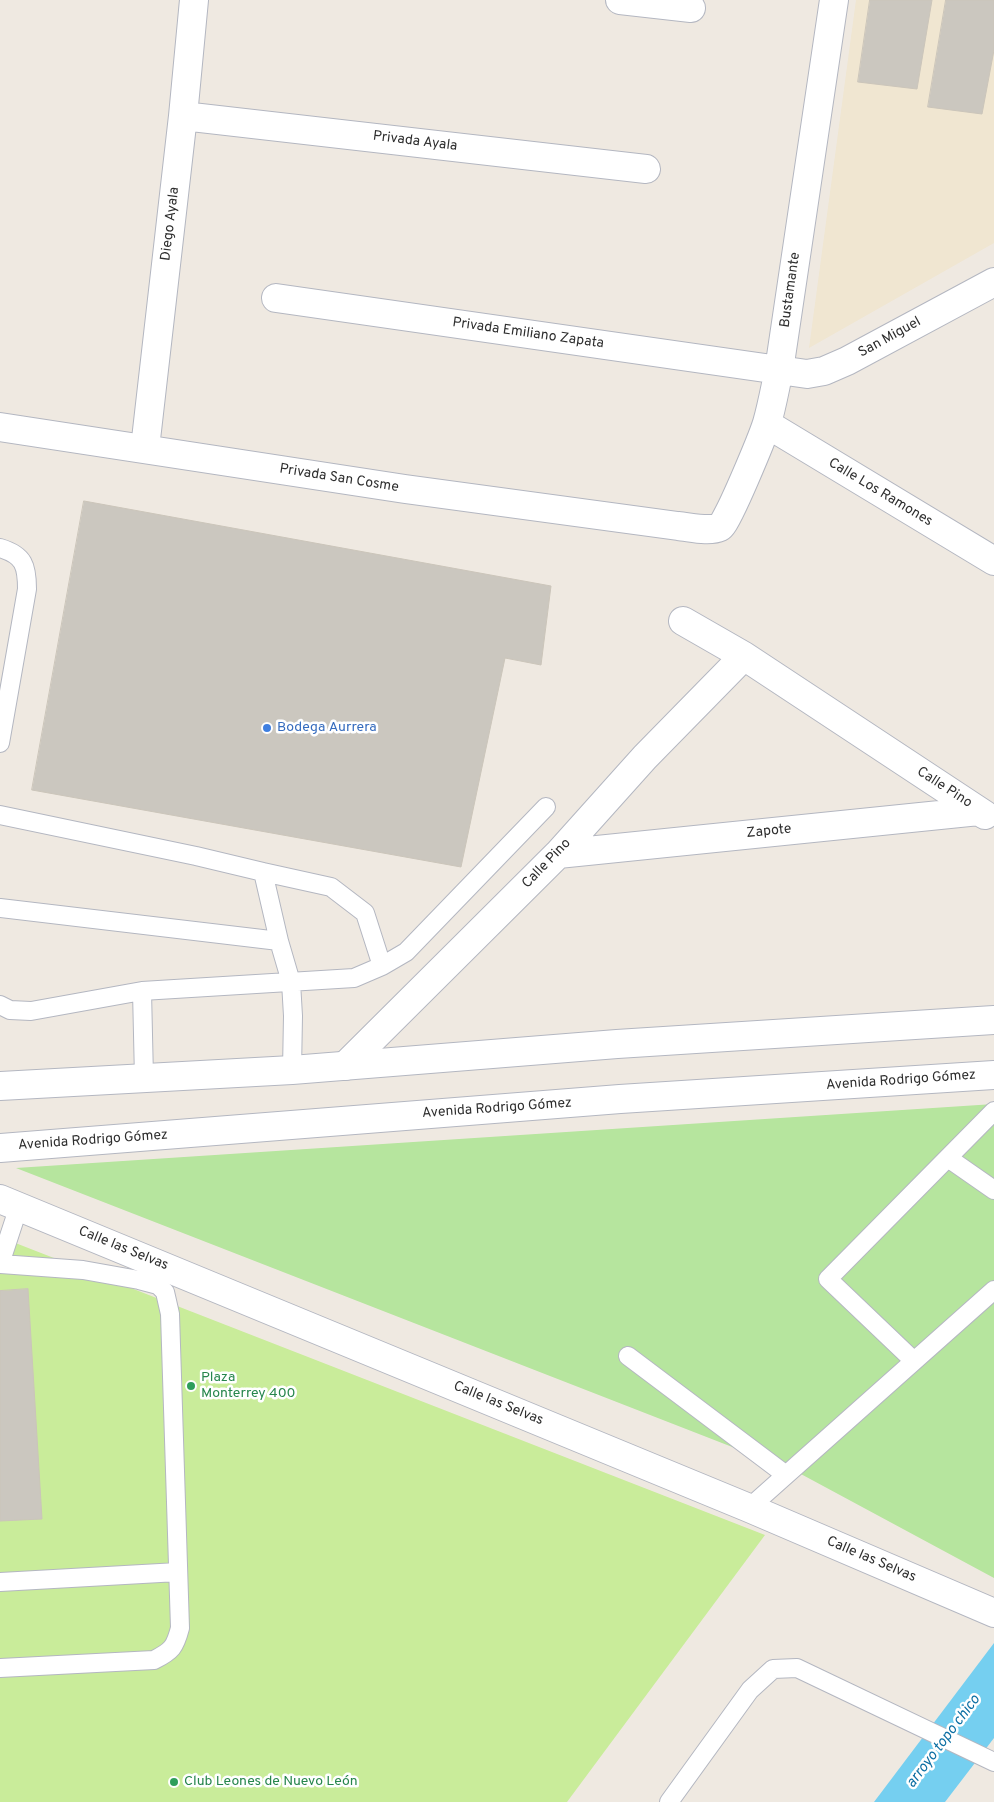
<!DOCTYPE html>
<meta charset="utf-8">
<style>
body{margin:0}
canvas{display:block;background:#efe9e1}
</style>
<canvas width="994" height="1802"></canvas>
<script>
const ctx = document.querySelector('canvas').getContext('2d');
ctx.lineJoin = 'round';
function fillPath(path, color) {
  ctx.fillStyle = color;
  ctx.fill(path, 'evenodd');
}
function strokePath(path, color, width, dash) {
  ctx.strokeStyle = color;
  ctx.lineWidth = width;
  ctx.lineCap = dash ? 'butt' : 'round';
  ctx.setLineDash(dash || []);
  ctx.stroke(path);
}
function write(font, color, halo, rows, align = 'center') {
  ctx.font = font + ' Overpass,sans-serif';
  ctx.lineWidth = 5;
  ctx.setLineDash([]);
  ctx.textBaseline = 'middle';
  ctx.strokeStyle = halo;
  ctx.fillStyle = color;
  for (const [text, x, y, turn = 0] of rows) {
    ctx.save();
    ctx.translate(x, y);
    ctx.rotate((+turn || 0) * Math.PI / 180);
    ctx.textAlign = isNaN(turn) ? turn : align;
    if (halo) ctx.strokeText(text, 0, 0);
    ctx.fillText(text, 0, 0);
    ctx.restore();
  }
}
const education = new Path2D(`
 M856,0h138v243l-185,105z`);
const green = new Path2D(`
 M994,1104v474l-195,-105 -783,-305z`);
const pitch = new Path2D(`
 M0,1237l765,298 -198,267h-567z`);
const water = new Path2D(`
 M994,1643v95l-49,64h-71z`);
const building = new Path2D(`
 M870,0h62l-15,89 -59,-7z
 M946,0h48v50l-12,64 -54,-7z
 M84,501l467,85 -10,79 -36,-7 -44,209 -429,-77z
 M28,1289l14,230 -42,2v-230z`);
const lane = new Path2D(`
 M0,548c24,7 27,18 27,41l-27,154
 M0,815l196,41 67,16 16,69
 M263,872l68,15 34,26 17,53
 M0,908l279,33 12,41 2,34 -1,54
 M142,991l2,87
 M0,1005l10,5 21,1 111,-20 212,-13 28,-12 24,-14 140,-145
 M948,1158l46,32
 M0,1264l19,-58
 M628,1356l158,119
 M914,1361l-86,-82 166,-168
 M749,1508l245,-218
 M0,1582l178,-10
 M0,1668l154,-8c18,-9 21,-13 26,-32l-10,-314 -5,-22 -7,-7 -19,-5 -56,-10 -82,-6
 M669,1802l81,-112 23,-21 24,-1 197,94`);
const street = new Path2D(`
 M620,0l71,8
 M183,116l463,53
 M276,298l531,76 17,-3 23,-10 147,-79
 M767,424l227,137
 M0,427l405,62 273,37c12,1 31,6 42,1 7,-3 43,-91 47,-104 5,-17 8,-35 12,-53l55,-370
 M145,448l38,-332 11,-116
 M683,621l61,35 241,159
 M558,854l421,-43
 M345,1066l213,-212 87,-97 99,-101
 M0,1199l749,309 245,105`);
const secondary = new Path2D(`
 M0,1086l292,-16 325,-26 377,-24
 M0,1148l620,-49 374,-24`);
const markers = [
 [267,728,5,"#3f7fe0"],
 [191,1386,5,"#2e9e5b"],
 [174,1782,5,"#2e9e5b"]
];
const streetNames = [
 ["Privada Ayala",415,142,7],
 ["Diego Ayala",171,224,-83],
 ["Bustamante",791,290,-82],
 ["Privada Emiliano Zapata",528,334,8],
 ["San Miguel",890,338,-29],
 ["Privada San Cosme",339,479,9],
 ["Calle Los Ramones",880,493,31],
 ["Calle Pino",944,788,33],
 ["Zapote",769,832,-6],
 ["Calle Pino",547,864,-46],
 ["Avenida Rodrigo Gómez",901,1081,-4],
 ["Avenida Rodrigo Gómez",497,1109,-4],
 ["Avenida Rodrigo Gómez",93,1141,-4],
 ["Calle las Selvas",123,1249,22],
 ["Calle las Selvas",498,1404,22],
 ["Calle las Selvas",871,1560,23]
];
const shopNames = [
 ["Bodega Aurrera",277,728]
];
const leisureNames = [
 ["Plaza",201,1378],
 ["Monterrey 400",201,1394],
 ["Club Leones de Nuevo León",184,1782]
];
const waterNames = [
 ["arroyo topo chico",944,1742,-53]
];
fillPath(education, '#f0e6d1');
fillPath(green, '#b6e59e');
fillPath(pitch, '#c9ec9a');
fillPath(water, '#75cff0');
fillPath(building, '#cbc7bf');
strokePath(building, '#cbc5ba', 1);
strokePath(lane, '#b4b7c1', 20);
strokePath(street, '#b4b7c1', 30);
strokePath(secondary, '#b4b7c1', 30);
strokePath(lane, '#fff', 18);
strokePath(street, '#fff', 28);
strokePath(secondary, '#fff', 28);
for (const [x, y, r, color] of markers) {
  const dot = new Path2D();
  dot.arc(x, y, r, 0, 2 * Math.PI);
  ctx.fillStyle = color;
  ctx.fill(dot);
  strokePath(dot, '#fff', 2);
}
write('14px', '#2e2e2e', '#fff', streetNames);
write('14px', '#366cbe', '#fff', shopNames, 'left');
write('14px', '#27864d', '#fff', leisureNames, 'left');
write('italic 15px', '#0d6fa3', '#fff', waterNames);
</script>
